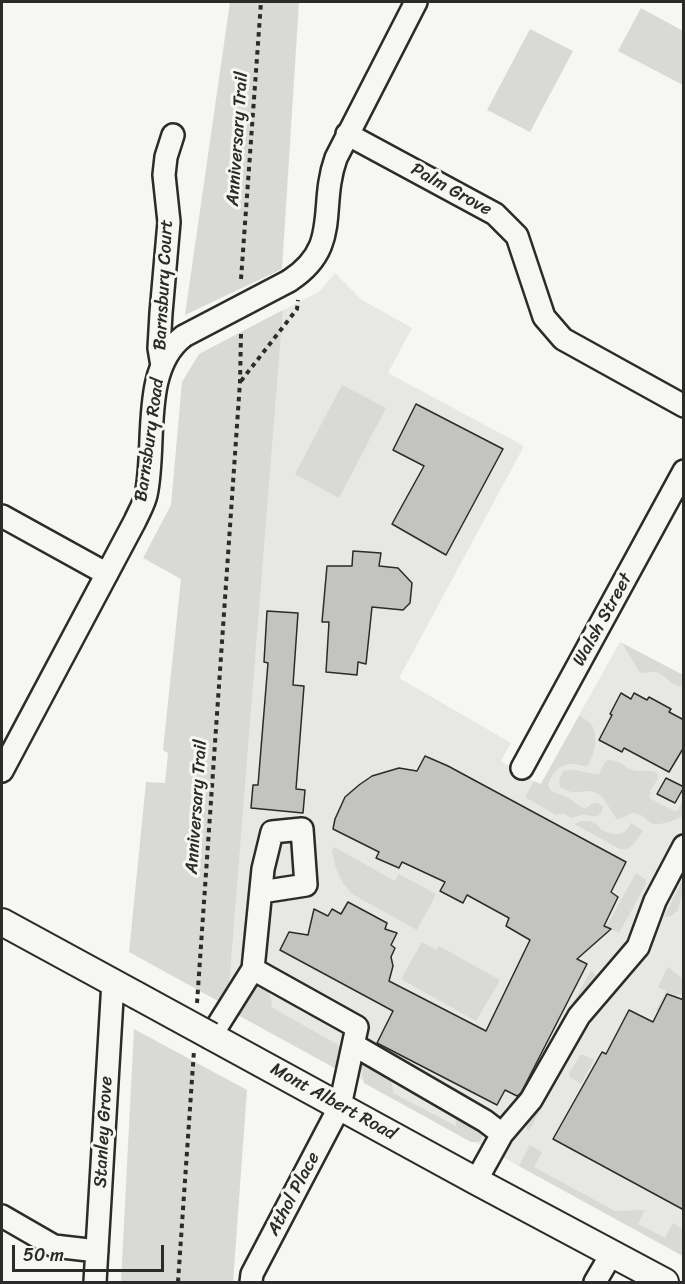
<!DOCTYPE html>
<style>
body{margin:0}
#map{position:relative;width:685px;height:1284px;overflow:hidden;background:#f6f6f2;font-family:Sriracha,sans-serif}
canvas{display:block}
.frame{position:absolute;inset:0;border:3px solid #2b2b2b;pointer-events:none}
.scale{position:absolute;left:12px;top:1245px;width:152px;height:27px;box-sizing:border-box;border:3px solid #2b2b2b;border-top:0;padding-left:8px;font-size:18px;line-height:21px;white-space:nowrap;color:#2b2b2b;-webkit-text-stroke:4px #f6f6f2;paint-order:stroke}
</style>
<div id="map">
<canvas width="685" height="1284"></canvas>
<div class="frame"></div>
<div class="scale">50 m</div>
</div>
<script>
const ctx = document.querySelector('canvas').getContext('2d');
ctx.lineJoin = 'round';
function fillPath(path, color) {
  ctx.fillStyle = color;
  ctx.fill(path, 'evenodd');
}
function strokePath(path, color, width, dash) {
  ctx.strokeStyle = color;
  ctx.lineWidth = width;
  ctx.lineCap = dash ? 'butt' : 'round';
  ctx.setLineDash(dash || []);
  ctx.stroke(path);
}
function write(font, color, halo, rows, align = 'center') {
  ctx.font = font + ' Sriracha,sans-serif';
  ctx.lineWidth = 6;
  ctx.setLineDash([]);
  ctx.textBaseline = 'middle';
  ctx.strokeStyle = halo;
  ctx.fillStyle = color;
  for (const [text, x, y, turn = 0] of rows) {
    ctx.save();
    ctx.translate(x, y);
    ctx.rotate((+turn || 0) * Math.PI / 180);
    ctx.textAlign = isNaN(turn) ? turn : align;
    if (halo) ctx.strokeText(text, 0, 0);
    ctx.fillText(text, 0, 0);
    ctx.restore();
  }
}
const built = new Path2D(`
 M335,273l27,27 50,28 -24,45 136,73 -125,232 112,65 -10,18 39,24 80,-143 63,33v581l-465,-255 11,-13 54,-678 36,-18z`);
const green = new Path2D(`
 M230,2h69l-17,267 -97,46z
 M641,8l42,23v54l-65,-34z
 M530,29l43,22 -43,81 -43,-22z
 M283,310l-54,678 -11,13 -89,-49 17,-170 19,1 3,-30 -5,-3 18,-171 -38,-21 28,-53 11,-123 17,-28z
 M342,385l44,23 -47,90 -44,-24z
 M622,643l61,32v12c-14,-2 -18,-13 -27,-15 -5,-1 -11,1 -16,1z
 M579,716c4,2 8,4 12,8 8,11 4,32 -4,42 -5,0 -10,-2 -15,-2 -12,-1 -21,11 -24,21l3,6c6,3 13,4 19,8 3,2 8,6 11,8 10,5 9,-11 22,0 -4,15 -10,7 -21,8 -4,1 -7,2 -11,3l-8,-5 -7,2 -31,-18 9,-16 7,3z
 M608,760c12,0 14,6 24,10 9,3 17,-2 25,3l1,5 -8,14h1l-2,6 25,13 4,-1 5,-11v17c-6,4 -26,11 -32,7 -6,-4 -8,-9 -17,-10 -7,0 -10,6 -17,6 -7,-7 -9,-17 -16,-23 -11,-9 -17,-3 -28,-4 -4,0 -9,-3 -13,-5l-1,-7 4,-9c13,-4 23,4 36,3l6,-12z
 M580,821c4,0 11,0 15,2 3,2 4,5 7,7 13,7 23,6 29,-7l12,8c-7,9 -11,20 -23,18l-46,-25z
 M334,847l61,34 4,-7 37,20 -19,36 -65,-36 -9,-11 -7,-14 -4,-18z
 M636,873l10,7v4l-27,49 -13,-6z
 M683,879v12l-5,19 -7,6 -7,1z
 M422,942l14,8 3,-4 61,34 -24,41 -75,-42z
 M668,967l15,12v17l-5,-2 -2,2 -9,-2 -9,17 -2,-1 10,-19 -8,-4z
 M591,971l4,3 1,4 -25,31 -1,-1z
 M254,986l8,1 8,3v7l2,4 -1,6 71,40 -2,24 -104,-57z
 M134,1029l113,61 -14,192h-112z
 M575,1040l3,1 -49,90 -3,-4v-3l10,-21z
 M580,1055h3l11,5 -13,24 -11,-7 -1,-3z
 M363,1058l28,19 2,16 63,33 -1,-17 27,21 1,3 -2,7 -3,2h-7l-107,-59 -3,-14z
 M530,1145l12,7 -8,15 81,44 30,-1 -7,14 27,14 8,-15 10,6v27l-164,-90z`);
const building = new Path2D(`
 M416,404l87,45 -57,106 -54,-31 32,-58 -31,-16z
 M353,551l28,2 -2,13 19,2 14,15 -2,20 -7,7 -31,-3 -6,57 -8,-2 -1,13 -31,-3 3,-50h-7l5,-56h25z
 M267,611l31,2 -5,72 11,1 -8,103 9,1 -2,23 -52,-5 2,-23h5l10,-122 -4,-1z
 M621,693l10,6 3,-6 13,7 2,-3 22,12 -2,3 15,8v27l-15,25 -45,-24 -2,4 -23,-12 13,-25 -2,-1z
 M425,756l23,10 178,96 -15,30 7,5 -14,29 7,3 -34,30 10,5 -66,129 -4,3 -12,-6 -8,15 -120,-62 16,-32 -113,-61 9,-18 19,3 6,-26 14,7 4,-7 9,5 7,-12 39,21 -2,6 12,4 -6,12 4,3 -4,9 2,9 -4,15 97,50 44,-91 -24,-14 3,-8 -42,-23 -4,8 -23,-12 5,-9 -43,-20 -3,6 -23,-10 3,-6 -46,-23 2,-10 10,-22 14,-12 13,-9 27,-8 18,3z
 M666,778l18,9 -9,16 -18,-9z
 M667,994l17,6v210l-131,-71 49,-87 4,2 23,-44 24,12z`);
const path = new Path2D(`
 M241,279l20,-277
 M241,381l56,-72 1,-9
 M197,1003l43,-621 1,-48
 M178,1282l16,-232`);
const minor = new Path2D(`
 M347,134l148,80 22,22 27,81 19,22 121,67
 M289,281c53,-34 29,-73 47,-123l80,-156
 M162,366l-3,-18 2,-35 8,-91 -5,-47 2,-18 7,-22
 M2,516l105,58
 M522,768l162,-297
 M2,771l133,-250c4,-9 9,-17 11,-26 11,-49 -6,-126 38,-159
 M211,1036l42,-67 10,-100 9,-37 30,-3 4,56 -45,7
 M354,1045l131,76 17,13
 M476,1181l26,-47 29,-34 48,-84 59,-69 17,-46 29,-55
 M2,1216l52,30 43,5
 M95,1282l18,-300
 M251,1282l1,-8 88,-168 17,-79 -104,-58
 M595,1282l17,-29`);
const major = new Path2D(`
 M2,922l134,73
 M211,1036l265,145 189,101`);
const minorBridge = new Path2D(`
 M184,336l105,-55`);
const majorBridge = new Path2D(`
 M136,995l75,41`);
const streetNames = [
 ["Anniversary Trail",238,139,-86],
 ["Palm Grove",451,190,29],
 ["Barnsbury Court",164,285,-87],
 ["Barnsbury Road",150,440,-82],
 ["Walsh Street",603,620,-61],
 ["Anniversary Trail",197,807,-86],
 ["Mont Albert Road",333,1102,29],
 ["Stanley Grove",104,1132,-87],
 ["Athol Place",294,1194,-62]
];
fillPath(built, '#e7e7e3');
fillPath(green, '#d9d9d5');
fillPath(building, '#c3c3c0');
strokePath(building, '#2b2b2b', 1.5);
strokePath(minor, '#2b2b2b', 26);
strokePath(major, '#2b2b2b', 30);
strokePath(path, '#2b2b2b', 4, [4.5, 4.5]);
strokePath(minor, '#f6f6f2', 21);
strokePath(major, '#f6f6f2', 26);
strokePath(minorBridge, '#2b2b2b', 26, []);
strokePath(majorBridge, '#2b2b2b', 30, []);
strokePath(minorBridge, '#f6f6f2', 21);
strokePath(majorBridge, '#f6f6f2', 26);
write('18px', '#2b2b2b', '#f6f6f2', streetNames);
</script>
